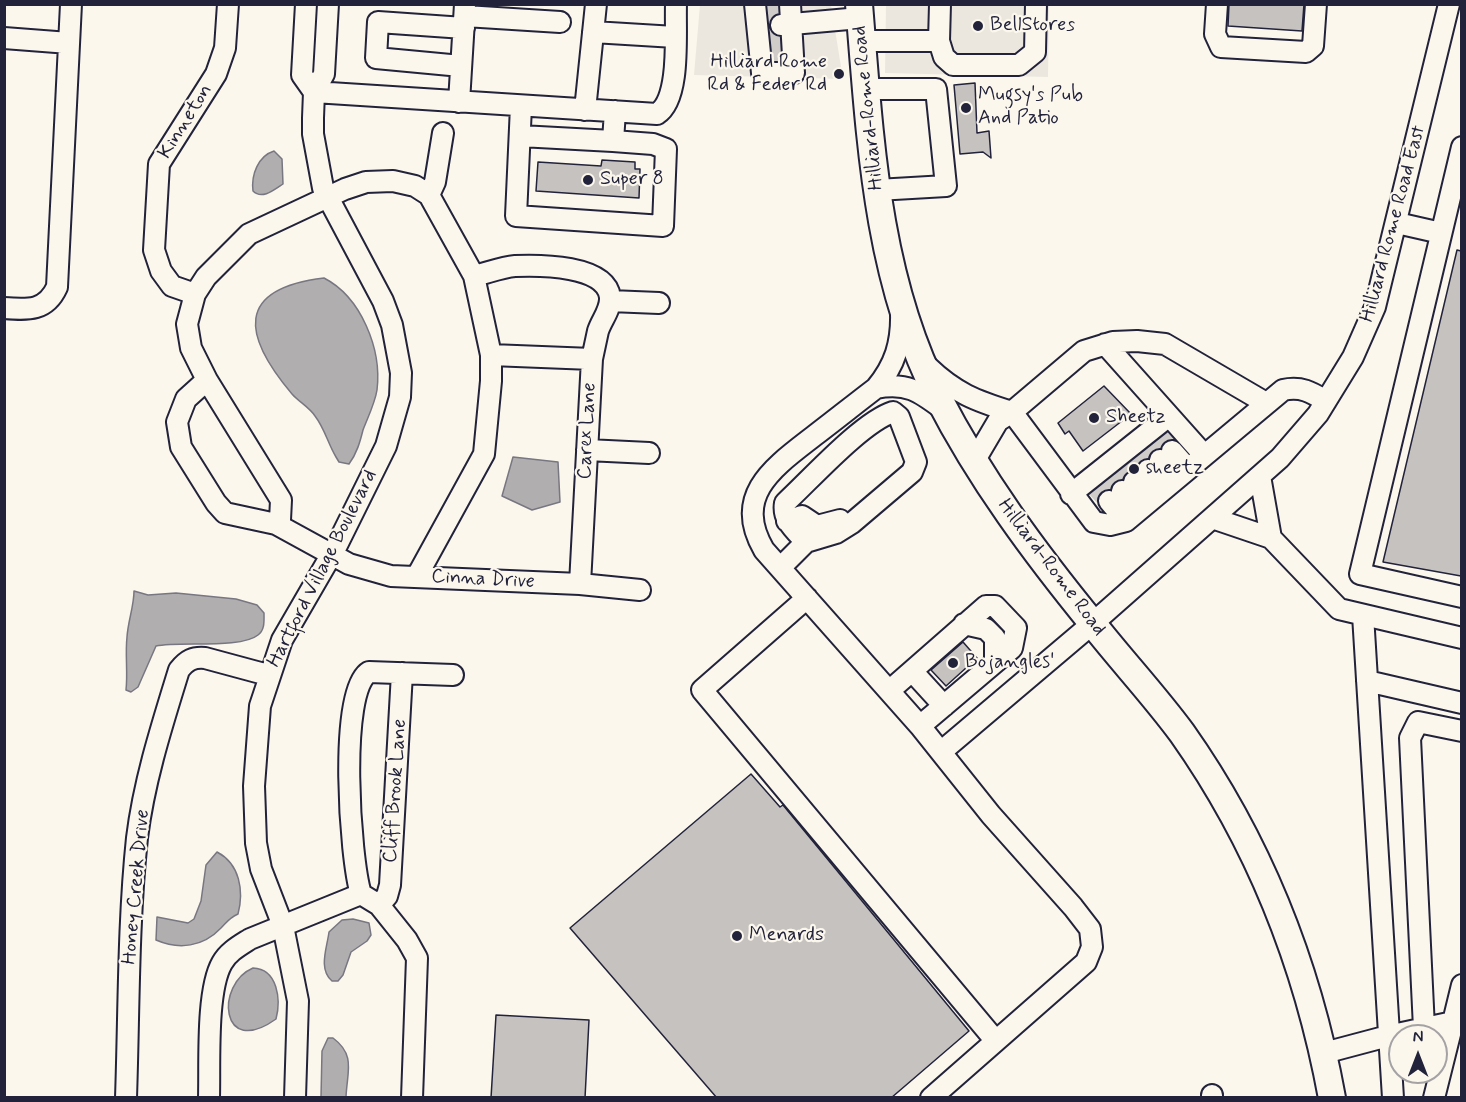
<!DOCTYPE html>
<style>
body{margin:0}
#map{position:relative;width:1466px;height:1102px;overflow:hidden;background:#fbf7ec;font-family:Mynerve,sans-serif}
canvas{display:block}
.frame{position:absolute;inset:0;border:6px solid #22223b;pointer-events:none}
.north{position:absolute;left:1388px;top:1024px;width:60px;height:60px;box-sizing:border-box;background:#fbf7ec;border:2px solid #a4a2a5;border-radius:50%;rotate:0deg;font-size:16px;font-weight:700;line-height:24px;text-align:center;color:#22223b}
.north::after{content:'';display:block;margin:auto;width:21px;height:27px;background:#22223b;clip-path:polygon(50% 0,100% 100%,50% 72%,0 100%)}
</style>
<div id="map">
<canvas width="1466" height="1102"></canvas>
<div class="frame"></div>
<div class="north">N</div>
</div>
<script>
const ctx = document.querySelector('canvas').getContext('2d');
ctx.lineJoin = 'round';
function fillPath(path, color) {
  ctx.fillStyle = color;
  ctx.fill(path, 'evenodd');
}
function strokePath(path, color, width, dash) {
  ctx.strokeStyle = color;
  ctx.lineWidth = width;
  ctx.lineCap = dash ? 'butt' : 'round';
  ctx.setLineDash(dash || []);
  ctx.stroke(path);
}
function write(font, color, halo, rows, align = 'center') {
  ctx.font = font + ' Mynerve,sans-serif';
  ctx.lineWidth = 4.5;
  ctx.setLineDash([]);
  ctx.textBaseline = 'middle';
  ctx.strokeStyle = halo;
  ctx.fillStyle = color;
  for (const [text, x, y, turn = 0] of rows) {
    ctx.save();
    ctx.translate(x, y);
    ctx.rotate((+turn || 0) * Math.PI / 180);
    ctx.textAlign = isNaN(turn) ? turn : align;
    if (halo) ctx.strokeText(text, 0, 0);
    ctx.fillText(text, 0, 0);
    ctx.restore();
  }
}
const built = new Path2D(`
 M700,5h131l12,74 -149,-4z
 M886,5h163l-1,72 -163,-4z`);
const water = new Path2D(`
 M274,151l8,8 1,25c-9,6 -21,16 -30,7 -2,-16 5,-35 21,-40z
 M324,278c37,19 58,71 53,112 -2,13 -9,27 -14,40 -3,12 -6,23 -14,34l-10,-2 -3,-5c-8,-13 -11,-28 -21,-41 -6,-9 -16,-14 -23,-22 -49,-58 -58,-105 32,-116z
 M513,457l45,5 2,40 -28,8 -30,-14z
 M134,591l14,4 28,-2 60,6 21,6 7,8c0,8 1,17 -6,22 -17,14 -78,6 -102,11l-18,41 -7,5 -5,-2c2,-18 -1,-35 1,-53 1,-16 7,-31 7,-46z
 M217,852c23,12 27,39 21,62 -9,4 -11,8 -17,14 -18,19 -42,22 -65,12l1,-23 31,6 6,-4 7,-18 5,-36z
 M353,919l16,4 2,12 -4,6 -16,11 -8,23 -5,6h-6c-14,-12 -5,-33 -3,-49l13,-12z
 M253,968c25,1 28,32 23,51 -56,40 -61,-35 -23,-51z
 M328,1038h5c23,17 14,34 13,59h-25l1,-46z`);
const building = new Path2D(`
 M1229,4h75l-2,27 -74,-5z
 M975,83l2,50 12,-2 2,27 -8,-6 -23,2 -6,-69z
 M602,160l33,2v7h5l-1,29 -103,-7 2,-29 63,4z
 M1457,250l4,1v325l-78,-14z
 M1104,386l27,28 -48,37 -14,-20 -4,3 -7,-11z
 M963,642l14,16 -31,28 -15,-16z
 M751,774l29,33 3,-2 186,226 -78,67h-174l-147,-170z
 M496,1015l93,5 -4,78h-94z`);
const minorTunnel = new Path2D(`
 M764,11l15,-1
 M767,42l16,-1
 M769,57l16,-1
 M1160,436l12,15
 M1148,446l12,14
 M1136,456l12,14
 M1122,468l12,14
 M1110,478l12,13
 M1097,488l12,13`);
const minor = new Path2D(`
 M306,4l-4,71 12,17
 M755,4l7,69h32l-4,-69
 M1217,4l-2,30 6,13 85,5 7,-6 3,-42
 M465,16l95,6
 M781,25l79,-7
 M593,32l82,5
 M4,38l65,5
 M862,41h77l1,-37
 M939,41l5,16 9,8h66l16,-13 1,-48
 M461,66l-85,-8 2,-36 86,6
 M866,89h70l10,97 -69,4
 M314,92l343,22c24,-15 18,-81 19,-110
 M459,102l6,-98
 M521,106l-5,110 147,10 3,-77 -13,-5 -40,-3 2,-30
 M585,110l11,-106
 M520,136l93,5
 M1462,147l-102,427 102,23
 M429,195l6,-13 8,-49
 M1397,223l44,10
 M474,276c13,-3 28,-9 41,-10 25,-1 91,-1 95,31 1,13 -8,22 -12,34 -2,9 -4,19 -6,28l-12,225
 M195,294l-23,-8 -11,-15 -7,-21 5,-86 57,-90 9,-26 3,-44
 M610,301l49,2
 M4,308c25,2 42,3 53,-21l14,-283
 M901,312c1,31 -6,53 -25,76 -21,16 -41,32 -62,48 -40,31 -82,59 -50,114l156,176 71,89 82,92 17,22 2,18 -6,15 -155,136
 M1105,344l99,111
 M491,355l101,4
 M928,367c27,26 48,34 84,45l-14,9 -23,39
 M207,380l-21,19 -9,23 4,25 35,56 9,10 51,11 73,40 42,12 189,8 60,6
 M876,388c32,-6 44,4 68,22
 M1266,403l-101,-59 -28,-3 -24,1 -29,9 -72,61 82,110 16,3 16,-4 157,-131c18,-4 28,2 43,11
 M587,450l62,3
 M1172,451l16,18
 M1160,460l16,19
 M1148,470l16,19
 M1260,476l11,62
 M1134,482l16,19
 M1122,491l16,20
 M1071,494l98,-78
 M1109,501l17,20
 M1212,518l59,20 68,71 123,29
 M787,521l15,-5 15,10 23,-6
 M276,524l4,-4 1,-20 -74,-120 -16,-32 -4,-24 8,-30 11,-17 43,-43 96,-45 21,-7 27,-1 22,5 14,9 45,81 17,79v26l-7,73 -67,122
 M780,568l26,-26 30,-9 16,-10 60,-51 4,-10 -17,-45 -6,-5c-31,10 -82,67 -108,91 -3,17 10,27 21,39
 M807,598l-105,92 293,350
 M1363,615l30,483
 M964,624l22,5 9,9v24
 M912,671l32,35
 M1367,681l95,22
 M889,691l97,-85h9l21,22 -4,20 -92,78
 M942,751l150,-127 188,-166 38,-44 35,-57 22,-50 74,-303
 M379,905l8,-9 3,-11 12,-212
 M1453,1022l9,-37
 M1424,1028l-14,-290 8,-16 44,9
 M1324,1053l64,-17 65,-14 -19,76
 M1212,1095v3
 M126,1098c3,-87 2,-174 11,-260 7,-57 25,-113 42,-168 8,-10 14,-13 26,-12l63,17
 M209,1098c1,-34 -3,-107 13,-135 6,-11 17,-17 28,-24l111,-45
 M295,1098l3,-97 -15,-75 -22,-57 -5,-26 -2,-57 6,-80 22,-66 55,-95 49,-99 14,-49 1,-24 -9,-48 -9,-24 -60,-113 -10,-54v-16l1,-26 10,-18 4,-70
 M412,1098l5,-140 -10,-18 -28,-35 -18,-11c-11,-34 -23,-204 8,-222l84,3`);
const major = new Path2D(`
 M859,4c11,133 17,273 79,393 42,82 97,156 155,227 29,37 61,71 89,109 77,109 126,234 150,365`);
const markers = [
 [978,26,6,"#22223b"],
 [839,74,6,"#22223b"],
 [966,108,6,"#22223b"],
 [588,180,6,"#22223b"],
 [1094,418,6,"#22223b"],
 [1134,469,6,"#22223b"],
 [953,663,6,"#22223b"],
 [737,936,6,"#22223b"]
];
const poiNames = [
 ["BellStores",990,26],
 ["Hilliard Rome",827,63,"right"],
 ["Rd & Feder Rd",827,86,"right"],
 ["Mugsy's Pub",978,96],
 ["And Patio",978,119],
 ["Super 8",600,180],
 ["Sheetz",1106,418],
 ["sheetz",1146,469],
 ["Bojangles'",965,663],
 ["Menards",749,936]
];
const streetNames = [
 ["Hilliard-Rome Road",869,108,-96],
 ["Kinneton",186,122,-58],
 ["Hilliard Rome Road East",1394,224,-75],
 ["Carex Lane",588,431,-87],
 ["Hilliard-Rome Road",1051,568,53],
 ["Hartford Village Boulevard",323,569,-63],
 ["Cinna Drive",483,580,3],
 ["Cliff Brook Lane",396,791,-86],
 ["Honey Creek Drive",137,887,-85]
];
fillPath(built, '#ebe7df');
fillPath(water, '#b1aeb0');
strokePath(water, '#787681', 1.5);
fillPath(building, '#c6c2c0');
strokePath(building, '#22223b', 1.5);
strokePath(minorTunnel, '#d0ccc9', 20, [20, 10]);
strokePath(minor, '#22223b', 24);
strokePath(major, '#22223b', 30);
strokePath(minor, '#fbf7ec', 20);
strokePath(major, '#fbf7ec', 26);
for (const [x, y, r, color] of markers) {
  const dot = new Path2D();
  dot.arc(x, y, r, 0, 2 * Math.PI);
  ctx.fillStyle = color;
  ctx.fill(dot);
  strokePath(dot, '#fbf7ec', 2);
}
write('20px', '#22223b', '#fbf7ec', poiNames, 'left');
write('20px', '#22223b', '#fbf7ec', streetNames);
</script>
